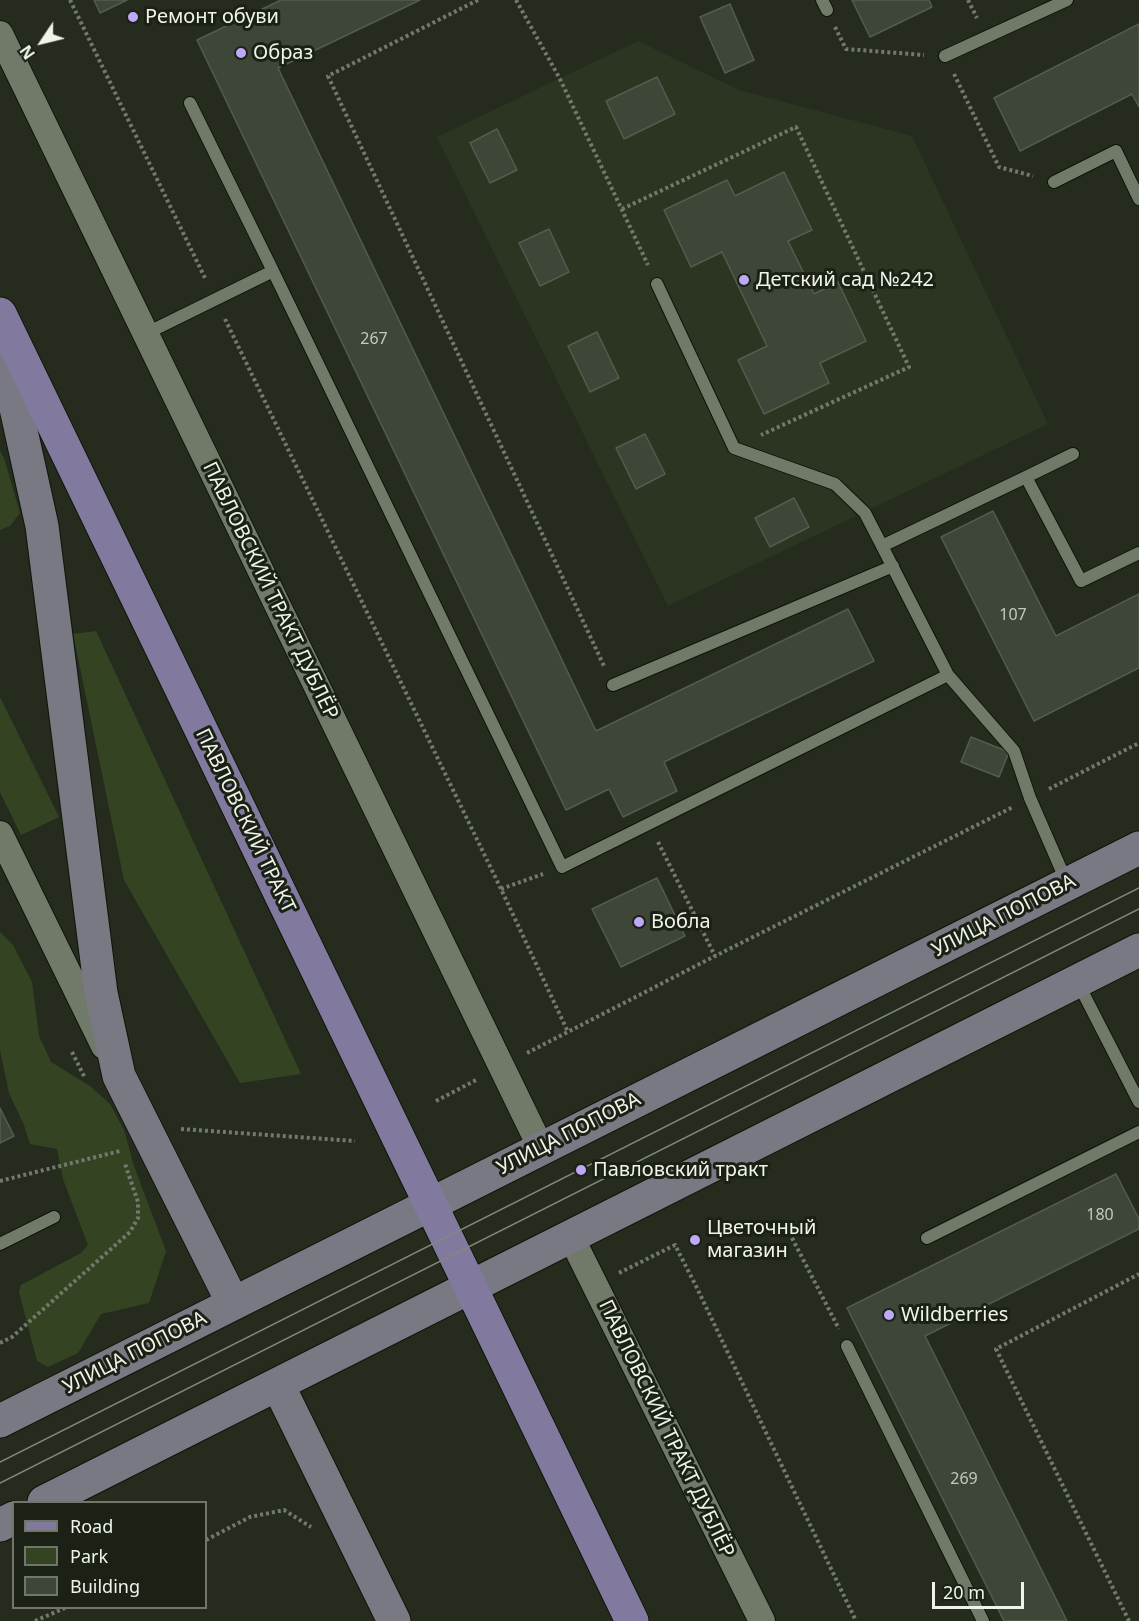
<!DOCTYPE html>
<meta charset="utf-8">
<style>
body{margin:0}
#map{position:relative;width:1139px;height:1621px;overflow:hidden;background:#252c1e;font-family:"Noto Sans",sans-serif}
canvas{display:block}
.legend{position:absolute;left:12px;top:1501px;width:195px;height:108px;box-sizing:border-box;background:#1b2215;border:2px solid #70766a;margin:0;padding:8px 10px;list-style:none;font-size:18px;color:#eff4ea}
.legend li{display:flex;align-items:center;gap:12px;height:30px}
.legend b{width:30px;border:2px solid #70766a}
.north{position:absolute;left:12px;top:12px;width:60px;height:60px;-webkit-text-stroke:4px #1b2215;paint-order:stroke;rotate:235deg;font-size:16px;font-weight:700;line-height:24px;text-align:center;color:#eff4ea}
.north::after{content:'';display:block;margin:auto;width:21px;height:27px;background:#eff4ea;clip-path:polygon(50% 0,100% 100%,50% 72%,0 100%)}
.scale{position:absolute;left:932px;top:1582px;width:92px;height:27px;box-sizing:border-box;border:3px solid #eff4ea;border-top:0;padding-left:8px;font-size:18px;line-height:21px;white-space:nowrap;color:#eff4ea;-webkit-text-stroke:4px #1b2215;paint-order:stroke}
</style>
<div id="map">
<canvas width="1139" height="1621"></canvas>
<ul class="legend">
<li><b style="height:8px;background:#82799e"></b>Road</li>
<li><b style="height:16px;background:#344423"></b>Park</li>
<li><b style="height:16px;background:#3e4637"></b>Building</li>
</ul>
<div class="north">N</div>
<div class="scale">20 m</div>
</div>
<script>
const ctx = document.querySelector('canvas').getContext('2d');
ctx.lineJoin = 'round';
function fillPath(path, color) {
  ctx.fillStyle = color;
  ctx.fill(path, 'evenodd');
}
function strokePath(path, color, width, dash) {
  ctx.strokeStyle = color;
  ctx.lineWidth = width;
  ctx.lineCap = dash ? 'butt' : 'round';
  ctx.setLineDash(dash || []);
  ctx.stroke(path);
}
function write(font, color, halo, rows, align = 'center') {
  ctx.font = font + ' "Noto Sans",sans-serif';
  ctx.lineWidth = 6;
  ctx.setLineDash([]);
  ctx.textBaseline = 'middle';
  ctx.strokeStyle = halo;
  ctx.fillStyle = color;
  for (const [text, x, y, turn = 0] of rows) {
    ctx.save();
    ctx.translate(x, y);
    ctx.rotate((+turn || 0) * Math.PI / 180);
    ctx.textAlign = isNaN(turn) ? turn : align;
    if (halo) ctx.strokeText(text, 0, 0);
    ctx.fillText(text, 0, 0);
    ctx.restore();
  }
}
const built = new Path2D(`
 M638,41l101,49 173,46 136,288 -380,182 -231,-469z`);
const green = new Path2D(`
 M0,451l4,7 16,55 -10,13 -10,4z
 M96,631l205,443 -61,9 -116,-203 -51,-246z
 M0,697l59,120 -38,18 -21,-43z
 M0,932l13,13 19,37 7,54 12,26 39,24 20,18 14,26 10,36 32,85 -17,52 -48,11 -23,39 -30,14 -11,-6 -18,-69 2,-7 60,-32 7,-8 -25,-66 -6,-30 -27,-5 -6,-19 -15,-32 -9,-43z`);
const building = new Path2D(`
 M94,0h33l-27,13z
 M281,0h139l-142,68 318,663 252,-122 26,52 -210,101 13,29 -54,26 -14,-28 -43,21 -369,-770z
 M852,0h77l3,7 -62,30z
 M730,4l24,56 -29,13 -25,-56z
 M1139,24v83l-7,-13 -112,57 -26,-53z
 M657,77l18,37 -51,25 -18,-38z
 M497,129l20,41 -27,13 -20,-40z
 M784,172l28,58 -24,11 26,53 24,-12 28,59 -46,22 9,20 -65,31 -26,-54 29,-14 -45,-94 -31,15 -27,-57 63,-30 8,16z
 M549,229l20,43 -29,14 -21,-43z
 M597,332l22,46 -29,14 -22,-46z
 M645,434l20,40 -29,15 -20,-41z
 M794,498l15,29 -39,20 -15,-29z
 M993,511l63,125 83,-42v74l-105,53 -93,-184z
 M971,737l38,15 -10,25 -38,-15z
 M657,878l28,58 -64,31 -29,-58z
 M0,1108l14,28 -14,7z
 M1116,1174l23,45v10l-214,107 142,285h-63l-157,-313z`);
const path = new Path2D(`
 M70,0l136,280
 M478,0l-150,76 276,590
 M516,0l44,79 88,186
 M968,0l9,18
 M835,27l11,22 78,6
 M954,74l45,93 34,9
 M622,209l174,-82 113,240 -148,68
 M225,319l276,570 67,143
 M1049,789l90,-46
 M658,842l57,114
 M501,889l42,-15
 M72,1052l13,26
 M527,1053l188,-97 298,-149
 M436,1101l42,-22
 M181,1129l174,12
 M0,1181l120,-30
 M792,1238l47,91
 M619,1273l56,-28 21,41 160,335
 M0,1343l12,-6 118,-105 8,-14v-16l-13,-38
 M206,1540l44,-23 34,-7 27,17
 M35,1621l30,-13
 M1129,1621l-133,-272 143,-75`);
const service = new Path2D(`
 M822,0l5,10
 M945,56l122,-56
 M190,103l83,168
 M1054,182l62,-31 23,48
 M657,284l77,164 101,36 30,29 17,33
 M145,334l128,-63 289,596 386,-192
 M1026,477l47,-23
 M613,685l280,-119
 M1067,883l-37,-85 -16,-47 -66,-76 -66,-129 144,-69 55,104 58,-28
 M1078,983l61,119
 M927,1238l212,-106
 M0,1244l54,-27
 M847,1346l136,275`);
const minor = new Path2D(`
 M0,34l541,1114
 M0,834l104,212
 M571,1237l191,384`);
const secondary = new Path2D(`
 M0,352l14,47 28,127 59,467 18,83 114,227
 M278,1385l116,236
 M0,1421l1139,-573
 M44,1502l1095,-552
 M0,1525l14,-7`);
const primary = new Path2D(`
 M0,314l632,1307`);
const tram = new Path2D(`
 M0,1462l1139,-574
 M0,1483l1139,-574`);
const markers = [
 [133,17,6,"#bda9f5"],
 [241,53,6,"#bda9f5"],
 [744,280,6,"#bda9f5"],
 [639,922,6,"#bda9f5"],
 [581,1170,6,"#bda9f5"],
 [695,1240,6,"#bda9f5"],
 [889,1315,6,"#bda9f5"]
];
const numberNames = [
 ["267",374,339],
 ["107",1013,615],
 ["180",1100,1215],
 ["269",964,1479]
];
const poiNames = [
 ["Ремонт обуви",145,17],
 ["Образ",253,53],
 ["Детский сад №242",756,280],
 ["Вобла",651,922],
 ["Павловский тракт",593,1170],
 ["Цветочный",707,1228],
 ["магазин",707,1251],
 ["Wildberries",901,1315]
];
const streetNames = [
 ["ПАВЛОВСКИЙ ТРАКТ ДУБЛЁР",270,591,64],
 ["ПАВЛОВСКИЙ ТРАКТ",245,821,64],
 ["УЛИЦА ПОПОВА",1004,916,-27],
 ["УЛИЦА ПОПОВА",569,1134,-27],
 ["УЛИЦА ПОПОВА",135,1353,-27],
 ["ПАВЛОВСКИЙ ТРАКТ ДУБЛЁР",666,1429,64]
];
fillPath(built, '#2b3521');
fillPath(green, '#344423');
fillPath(building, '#3e4637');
strokePath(building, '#555c4d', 1.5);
strokePath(service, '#0e1408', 14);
strokePath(minor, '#0e1408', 28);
strokePath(secondary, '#0e1408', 35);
strokePath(primary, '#0e1408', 35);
strokePath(path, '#737a6d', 4, [3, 3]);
strokePath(service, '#717969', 12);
strokePath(minor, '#717969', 26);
strokePath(secondary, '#797984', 33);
strokePath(primary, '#82799e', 33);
strokePath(tram, '#83897d', 1.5);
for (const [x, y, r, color] of markers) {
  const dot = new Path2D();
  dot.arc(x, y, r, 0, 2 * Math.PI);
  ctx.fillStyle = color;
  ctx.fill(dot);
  strokePath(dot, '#1b2215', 2);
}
write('16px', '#c3c8bd', null, numberNames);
write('20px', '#eff4ea', '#1b2215', poiNames, 'left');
write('20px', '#eff4ea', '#1b2215', streetNames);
</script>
